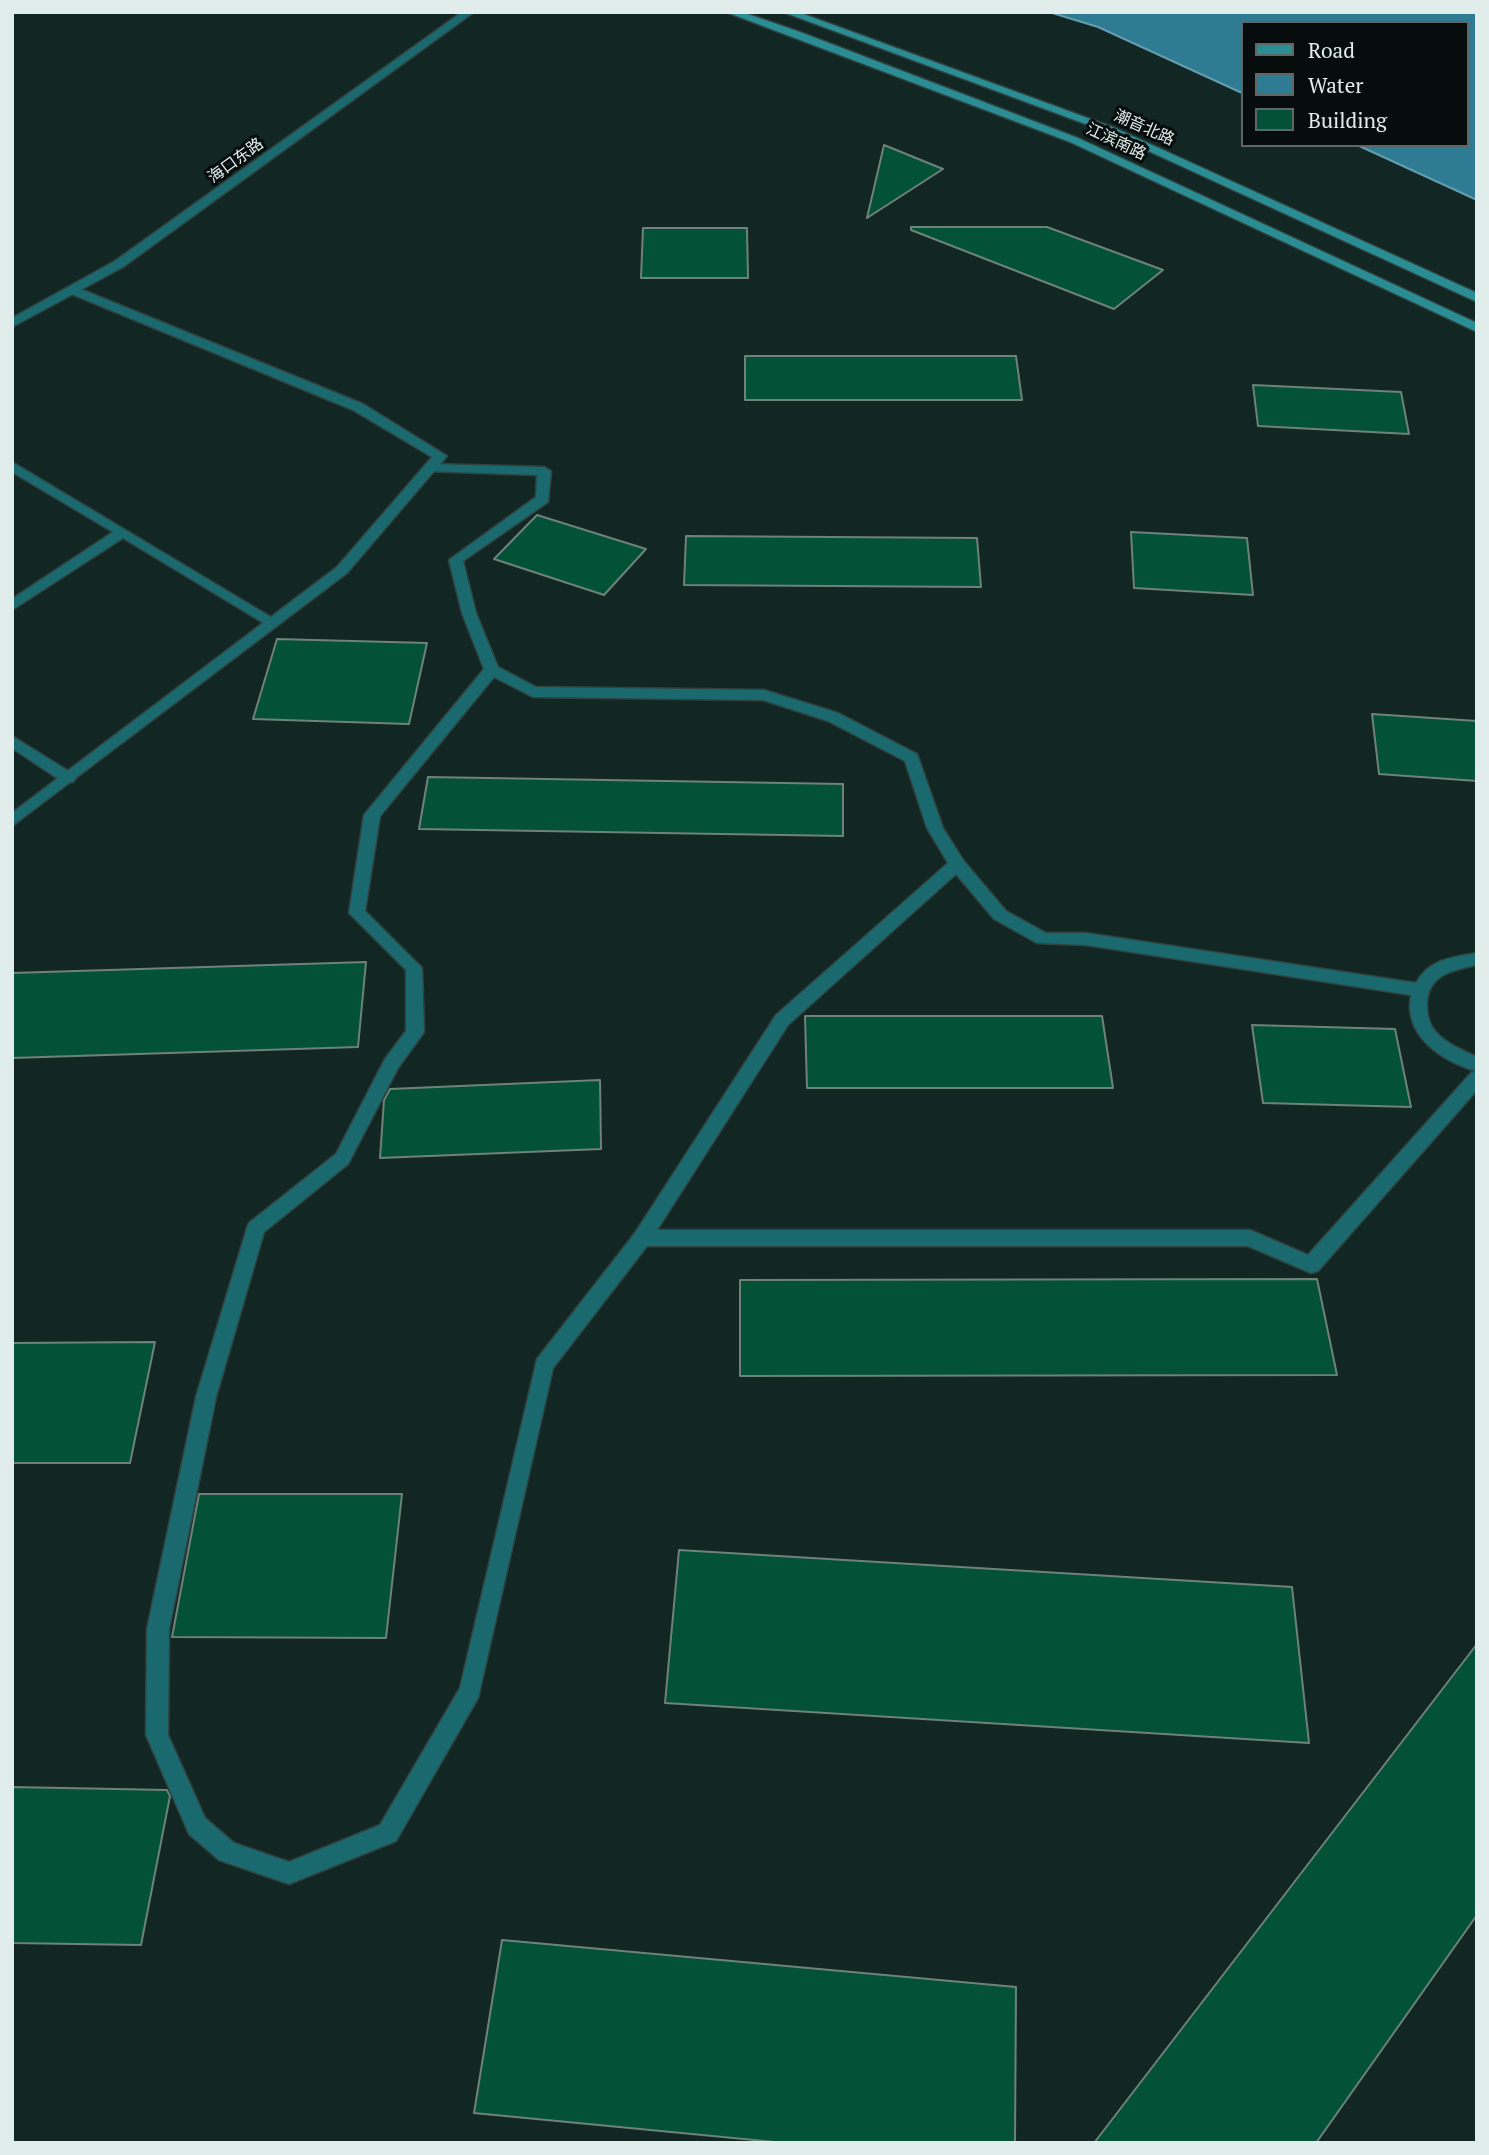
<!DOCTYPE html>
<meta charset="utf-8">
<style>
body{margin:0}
#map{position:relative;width:1489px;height:2155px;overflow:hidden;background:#122623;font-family:"PT Serif",serif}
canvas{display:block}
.frame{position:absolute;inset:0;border:14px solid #e1edeb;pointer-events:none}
.legend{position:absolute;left:1241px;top:21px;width:228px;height:126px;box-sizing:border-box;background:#060d0c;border:2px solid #5e6765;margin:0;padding:9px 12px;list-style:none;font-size:21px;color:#e1edeb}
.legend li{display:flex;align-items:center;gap:14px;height:35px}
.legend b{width:35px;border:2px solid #5e6765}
</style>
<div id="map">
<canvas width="1489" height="2155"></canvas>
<div class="frame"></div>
<ul class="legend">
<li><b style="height:9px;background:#2b8d94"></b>Road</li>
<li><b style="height:19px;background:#2f7b93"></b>Water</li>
<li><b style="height:19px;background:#035137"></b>Building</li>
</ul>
</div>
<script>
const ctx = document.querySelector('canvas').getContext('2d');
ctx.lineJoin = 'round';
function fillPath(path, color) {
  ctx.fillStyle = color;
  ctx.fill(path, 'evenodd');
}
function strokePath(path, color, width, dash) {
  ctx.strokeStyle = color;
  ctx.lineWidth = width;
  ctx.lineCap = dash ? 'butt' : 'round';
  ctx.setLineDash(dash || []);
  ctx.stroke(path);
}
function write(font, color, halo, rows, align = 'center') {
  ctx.font = font + ' "PT Serif","Noto Sans SC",serif';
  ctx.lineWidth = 6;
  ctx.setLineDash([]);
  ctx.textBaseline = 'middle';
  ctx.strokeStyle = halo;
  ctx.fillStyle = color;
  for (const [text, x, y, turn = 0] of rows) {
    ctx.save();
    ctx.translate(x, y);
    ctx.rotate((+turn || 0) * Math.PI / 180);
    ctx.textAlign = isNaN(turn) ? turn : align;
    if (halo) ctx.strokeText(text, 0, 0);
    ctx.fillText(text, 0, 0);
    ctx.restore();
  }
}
const water = new Path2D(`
 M1049,12h428v188l-120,-55h109v-122h-224v70l-144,-66z`);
const building = new Path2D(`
 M884,145l59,24 -76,49z
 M911,227h136l116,43 -49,39 -203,-79z
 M643,228h104l1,50h-107z
 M745,356h271l6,44h-277z
 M1253,385l148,7 8,42 -151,-8z
 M537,515l109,34 -42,46 -110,-36z
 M1131,532l116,6 6,57 -119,-7z
 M686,536l291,2 4,49 -297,-2z
 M277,639l150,4 -18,81 -156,-5z
 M1372,714l105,7v60l-98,-7z
 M428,777l415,7v52l-424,-7z
 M366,962l-8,85 -346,11v-85z
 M805,1016h297l11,72h-306z
 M1252,1025l143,4 16,78 -148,-4z
 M600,1080l1,69 -221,9 4,-58 6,-11z
 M1317,1279l20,96 -597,1v-96z
 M155,1342l-25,121h-118v-120z
 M199,1494h203l-16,144 -214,-1z
 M679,1550l613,37 17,156 -644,-40z
 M1477,1644v271l-161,228h-222z
 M12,1787l155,3 3,6 -29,149 -129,-2z
 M502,1940l514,47 -1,156h-230l-311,-30z`);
const service = new Path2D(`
 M12,462l267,160 -7,5 -5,-2 -144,-87 -111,72v-11l101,-67 -101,-60z
 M430,464l114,3 7,4 -3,31 -85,59 13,52 22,54 38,20 228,3 74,23 79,41 26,74 20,32 43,51 40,22h40l330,50c13,-24 37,-26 61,-30v12c-25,5 -50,10 -50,40 0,9 2,19 8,26 10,12 27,19 42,26v33l-159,181 -7,2 -63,-27h-601l-94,122 -75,330 -82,143 -107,43 -70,-24 -30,-26 -43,-99 1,-106 49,-232 51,-169 2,-5 87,-69 49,-95 21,-28v-61l-57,-57 15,-98 120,-146 -22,-56 -13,-53 87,-63 1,-22 -112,-4 -2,-3zM494,677l39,20 230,3 65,21 77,40 22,67 21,35 -172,152 -141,218 -98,126 -77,329 -80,137 -91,37 -55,-19 -29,-25 -37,-83 1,-106 47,-232 48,-165 84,-68 50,-96 26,-36 -2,-64 -57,-57 15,-95zM956,874l38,45 43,24 49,2 325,50c-8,41 31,66 65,76l-5,2 -163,182 -58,-25h-593l131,-205z
 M12,736l61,38 3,4 -3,4h-10l-51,-34z`);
const minor = new Path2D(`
 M73,286l290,118 84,52 -100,117 -335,253v-13l325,-246 95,-110 -79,-47 -284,-117 -2,-3z`);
const tertiary = new Path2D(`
 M462,12h12l-351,255 -111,60v-9l103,-57z`);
const secondary = new Path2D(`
 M726,12h16l58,20 278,106 399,185v9l-407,-190z
 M783,12h15l317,116 362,165v9l-370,-170z`);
const farStreetnames = [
 ["潮音北路",1144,128,24],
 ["江滨南路",1116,142,25],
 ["海口东路",236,161,-36]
];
fillPath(water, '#2f7b93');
strokePath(water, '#649dad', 2);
fillPath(building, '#035137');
strokePath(building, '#6f8279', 2);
strokePath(service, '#2f423f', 3);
strokePath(minor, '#2f423f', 3);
strokePath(tertiary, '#2f423f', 3);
strokePath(secondary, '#2f423f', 3);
fillPath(service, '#1a696e');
fillPath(minor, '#1a696e');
fillPath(tertiary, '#1a696e');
fillPath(secondary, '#2b8d94');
write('16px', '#e1edeb', '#060d0c', farStreetnames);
</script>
